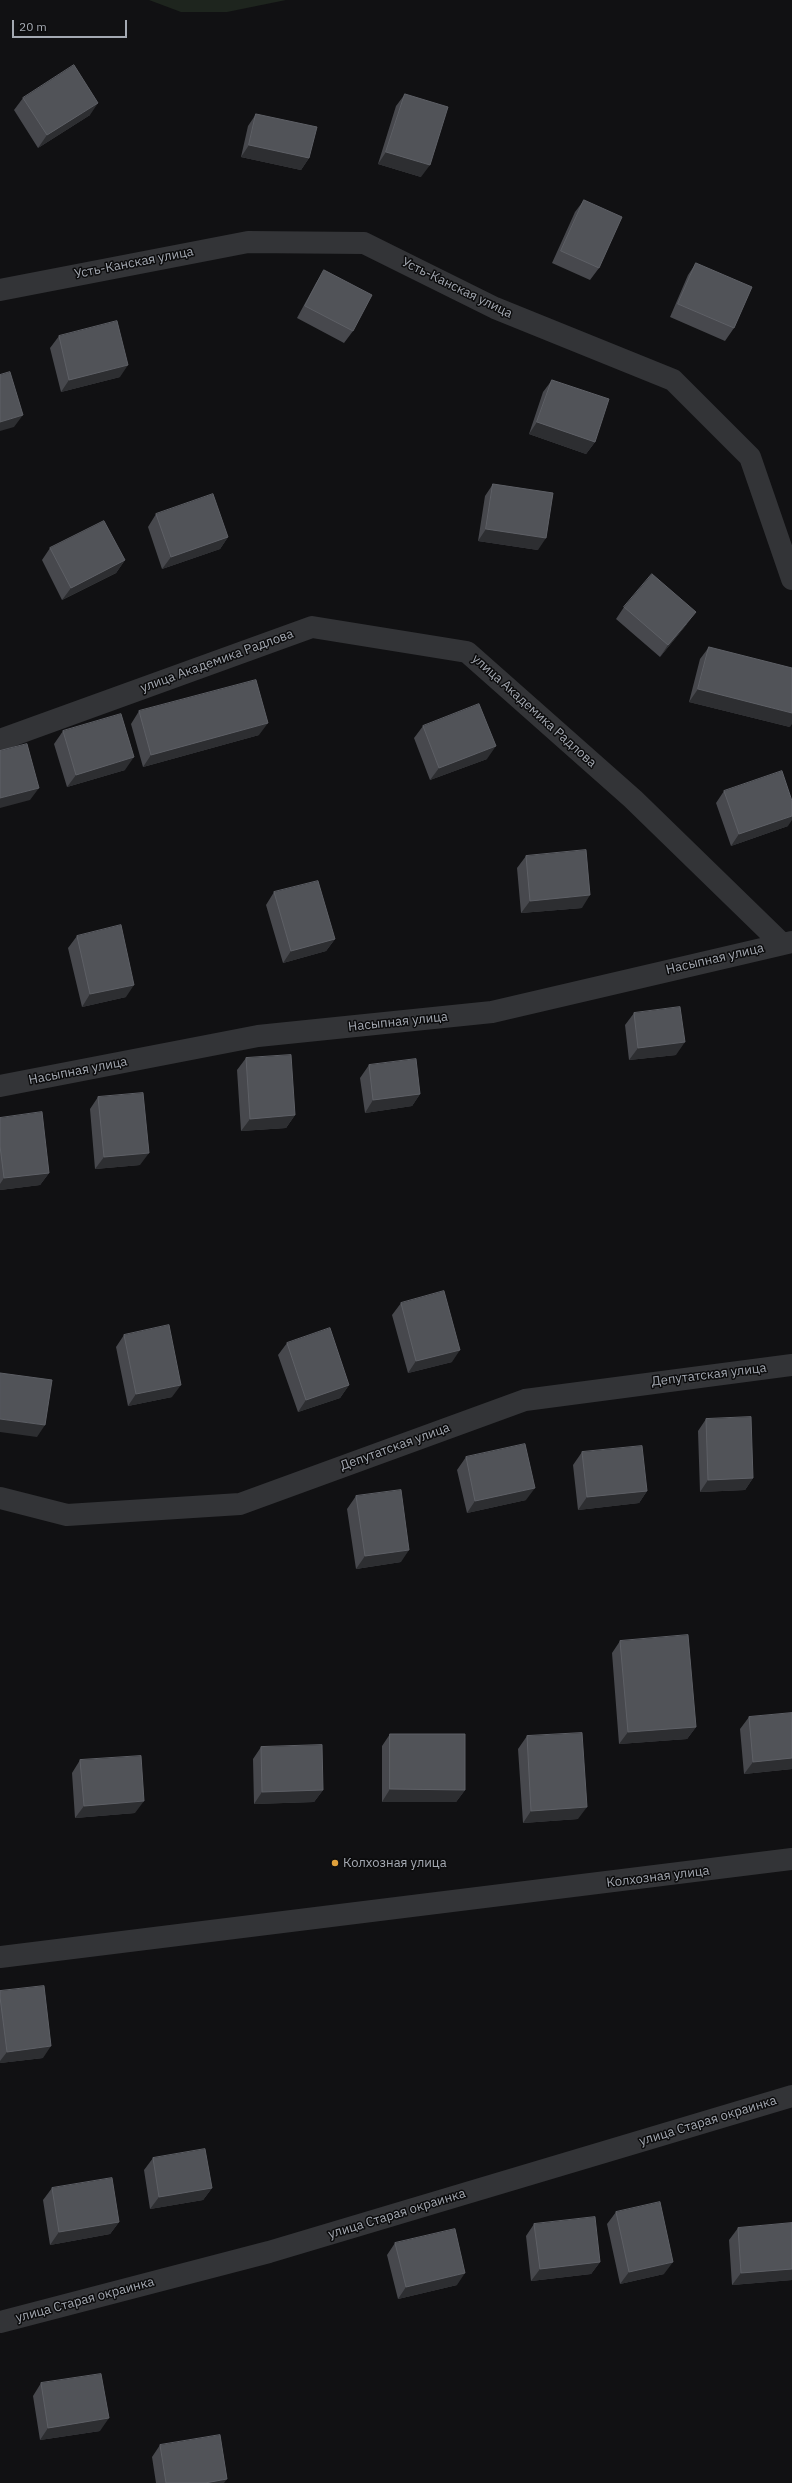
<!DOCTYPE html>
<meta charset="utf-8">
<style>
body{margin:0}
#map{position:relative;width:792px;height:2483px;overflow:hidden;background:#111113;font-family:"IBM Plex Sans",sans-serif}
canvas{display:block}
.scale{position:absolute;left:12px;top:20px;width:115px;height:18px;box-sizing:border-box;border:2px solid #a4a9b2;border-top:0;padding-left:5px;font-size:12px;line-height:14px;white-space:nowrap;color:#a4a9b2;-webkit-text-stroke:3px #0c0c0d;paint-order:stroke}
</style>
<div id="map">
<canvas width="792" height="2483"></canvas>
<div class="scale">20 m</div>
</div>
<script>
const ctx = document.querySelector('canvas').getContext('2d');
ctx.lineJoin = 'round';
function fillPath(path, color) {
  ctx.fillStyle = color;
  ctx.fill(path, 'evenodd');
}
function strokePath(path, color, width, dash) {
  ctx.strokeStyle = color;
  ctx.lineWidth = width;
  ctx.lineCap = dash ? 'butt' : 'round';
  ctx.setLineDash(dash || []);
  ctx.stroke(path);
}
function write(font, color, halo, rows, align = 'center') {
  ctx.font = font + ' "IBM Plex Sans",sans-serif';
  ctx.lineWidth = 3;
  ctx.setLineDash([]);
  ctx.textBaseline = 'middle';
  ctx.strokeStyle = halo;
  ctx.fillStyle = color;
  for (const [text, x, y, turn = 0] of rows) {
    ctx.save();
    ctx.translate(x, y);
    ctx.rotate((+turn || 0) * Math.PI / 180);
    ctx.textAlign = isNaN(turn) ? turn : align;
    if (halo) ctx.strokeText(text, 0, 0);
    ctx.fillText(text, 0, 0);
    ctx.restore();
  }
}
const green = new Path2D(`
 M149,0h137l-59,12h-46z`);
const minor = new Path2D(`
 M0,290l248,-48 116,1 131,65 178,72 77,77 42,122
 M0,740l312,-113 155,25 166,147 148,144
 M0,1086l258,-50 234,-24 300,-70
 M0,1498l67,17 173,-11 285,-104 267,-35
 M0,1957l792,-98
 M0,2322l269,-70 523,-156`);
const wall = new Path2D(`
 M405,94l16,83 -43,-13 18,-58z
 M23,98l67,17 -52,33 -24,-38z
 M256,114l53,44 -8,12 -60,-13 7,-31z
 M584,200l15,68 -9,12 -38,-17 23,-51z
 M696,263l38,65 -9,13 -55,-24 18,-42z
 M324,270l29,61 -9,12 -47,-25 19,-35z
 M59,336l61,41 -59,15 -11,-44z
 M552,380l43,62 -9,12 -57,-20 14,-42z
 M493,484l45,66 -60,-9 7,-45z
 M156,514l72,23 -8,12 -58,20 -14,-42z
 M50,548l75,12 -9,13 -54,27 -20,-40z
 M624,607l63,17 -27,33 -44,-38z
 M709,647l81,80 -101,-25 11,-43z
 M139,711l120,24 -116,32 -12,-43z
 M423,726l64,33 -57,21 -16,-42z
 M63,731l62,39 -58,17 -13,-43z
 M724,791l64,35 -57,20 -15,-43z
 M526,856l56,52 -61,5 -4,-45z
 M274,892l61,47 -9,12 -43,12 -17,-58z
 M77,936l49,61 -44,10 -14,-59z
 M634,1013l42,42 -47,5 -4,-35z
 M246,1058l49,57 -9,13 -45,3 -4,-61z
 M369,1065l51,29 -8,12 -47,7 -5,-35z
 M98,1097l42,68 -45,4 -5,-60z
 M0,1118l49,55 -9,12 -40,5z
 M401,1303l51,59 -44,11 -16,-58z
 M124,1335l48,62 -44,9 -12,-59z
 M287,1343l62,42 -9,13 -42,14 -20,-57z
 M706,1419l47,59 -8,12 -45,2 -2,-61z
 M582,1452l65,39 -8,12 -61,7 -5,-45z
 M466,1457l60,43 -59,13 -10,-43z
 M356,1496l45,66 -45,7 -9,-60z
 M620,1641l76,86 -9,12 -68,5 -7,-91z
 M792,1713v56l-48,5 -4,-45 9,-12z
 M390,1734l75,56 -9,12h-74v-56z
 M527,1736l51,83 -55,4 -5,-74z
 M261,1747l62,43 -9,12 -60,2 -1,-45z
 M80,1760l55,53 -60,5 -3,-45z
 M0,1991l43,67 -43,5z
 M153,2158l59,30 -9,12 -53,9 -6,-39z
 M52,2188l67,34 -9,12 -60,11 -7,-45z
 M616,2212l48,62 -44,10 -13,-60z
 M792,2223v57l-60,5 -3,-45 9,-12z
 M534,2224l66,38 -9,12 -60,7 -5,-45z
 M395,2243l62,42 -59,14 -11,-44z
 M41,2383l59,48 -60,9 -7,-44z
 M160,2445l64,38h-68l-4,-26z`);
const shadedWall = new Path2D(`
 M98,103l-8,12 -52,33 9,-13z
 M249,145l60,13 -8,12 -60,-13z
 M386,152l44,13 -9,12 -43,-13z
 M128,365l-8,12 -59,15 8,-12z
 M23,415l-9,12 -14,4v-9z
 M537,422l58,20 -9,12 -57,-20z
 M486,529l60,9 -8,12 -60,-9z
 M228,537l-8,12 -58,20 9,-12z
 M125,560l-9,13 -54,27 9,-12z
 M696,612l-9,12 -27,33 8,-12z
 M698,689l94,24v11l-2,3 -101,-25z
 M268,723l-9,12 -116,32 8,-12z
 M496,746l-9,13 -57,21 9,-12z
 M134,757l-9,13 -58,17 9,-12z
 M39,788l-9,12 -30,8v-10z
 M792,816v4l-4,6 -57,20 8,-12z
 M590,895l-8,13 -61,5 9,-12z
 M335,939l-9,12 -43,12 8,-12z
 M134,985l-8,12 -44,10 8,-13z
 M685,1042l-9,13 -47,5 9,-12z
 M420,1094l-8,12 -47,7 8,-13z
 M295,1115l-9,13 -45,3 9,-12z
 M149,1153l-9,12 -45,4 9,-12z
 M49,1173l-9,12 -40,5v-6l4,-6z
 M460,1350l-8,12 -44,11 8,-12z
 M181,1385l-9,12 -44,9 8,-12z
 M349,1385l-9,13 -42,14 8,-12z
 M0,1419l45,6 -8,12 -37,-5z
 M753,1478l-8,12 -45,2 8,-12z
 M535,1488l-9,12 -59,13 8,-12z
 M647,1491l-8,12 -61,7 9,-13z
 M409,1550l-8,12 -45,7 9,-13z
 M696,1727l-9,12 -68,5 9,-12z
 M792,1758v11l-48,5 9,-12z
 M390,1789l75,1 -9,12h-74z
 M323,1790l-9,12 -60,2 8,-12z
 M144,1801l-9,12 -60,5 9,-12z
 M587,1807l-9,12 -55,4 8,-12z
 M51,2046l-8,12 -43,5v-2l7,-9z
 M212,2188l-9,12 -53,9 9,-12z
 M119,2222l-9,12 -60,11 9,-13z
 M600,2262l-9,12 -60,7 9,-12z
 M673,2262l-9,12 -44,10 9,-12z
 M792,2269v11l-60,5 9,-12z
 M465,2273l-8,12 -59,14 8,-12z
 M109,2418l-9,13 -60,9 8,-12z
 M227,2479l-3,4h-19z`);
const building = new Path2D(`
 M74,65l24,38 -51,32 -24,-37z
 M405,94l43,13 -18,58 -44,-13z
 M256,114l61,13 -8,31 -60,-13z
 M584,200l38,17 -23,51 -38,-17z
 M696,263l56,24 -18,41 -56,-24z
 M324,270l48,25 -19,36 -48,-25z
 M117,321l11,44 -59,15 -10,-44z
 M10,372l13,43 -23,7v-47z
 M552,380l57,19 -14,43 -58,-20z
 M493,484l60,9 -7,45 -60,-9z
 M213,494l15,43 -57,20 -15,-43z
 M104,521l21,39 -54,28 -21,-40z
 M652,574l44,38 -28,33 -44,-38z
 M709,647l83,21v45l-94,-24z
 M256,680l12,43 -117,32 -12,-44z
 M479,704l17,42 -57,22 -16,-42z
 M121,714l13,43 -58,18 -13,-44z
 M27,744l12,44 -39,10v-47z
 M782,771l10,30v15l-53,18 -15,-43z
 M586,850l4,45 -60,6 -4,-45z
 M318,881l17,58 -44,12 -17,-59z
 M121,925l13,60 -44,9 -13,-58z
 M680,1007l5,35 -47,6 -4,-35z
 M291,1055l4,60 -45,4 -4,-61z
 M416,1059l4,35 -47,6 -4,-35z
 M143,1093l6,60 -45,4 -6,-60z
 M42,1112l7,61 -45,5 -4,-32v-28z
 M444,1291l16,59 -44,11 -15,-58z
 M169,1325l12,60 -45,9 -12,-59z
 M330,1328l19,57 -43,15 -19,-57z
 M0,1373l52,7 -7,45 -45,-6z
 M751,1417l2,61 -45,2 -2,-61z
 M525,1444l10,44 -60,13 -9,-44z
 M642,1446l5,45 -60,6 -5,-45z
 M401,1490l8,60 -44,6 -9,-60z
 M688,1635l8,92 -68,5 -8,-91z
 M792,1713v45l-39,4 -4,-45z
 M582,1733l5,74 -56,4 -4,-75z
 M390,1734h75v56l-75,-1z
 M322,1745l1,45 -61,2 -1,-45z
 M141,1756l3,45 -60,5 -4,-46z
 M44,1986l7,60 -44,6 -7,-55v-6z
 M205,2149l7,39 -53,9 -6,-39z
 M112,2178l7,44 -60,10 -7,-44z
 M660,2202l13,60 -44,10 -13,-60z
 M595,2217l5,45 -60,7 -6,-45z
 M792,2223v46l-51,4 -3,-45z
 M455,2229l10,44 -59,14 -11,-44z
 M101,2374l8,44 -61,10 -7,-45z
 M220,2435l7,44 -22,4h-39l-6,-38z`);
const markers = [
 [335,1863,4,"#e0a13b"]
];
const streetNames = [
 ["Усть-Канская улица",134,263,-11],
 ["Усть-Канская улица",457,288,26],
 ["улица Академика Радлова",217,661,-20],
 ["улица Академика Радлова",534,711,42],
 ["Насыпная улица",715,959,-13],
 ["Насыпная улица",398,1022,-6],
 ["Насыпная улица",78,1071,-11],
 ["Депутатская улица",709,1375,-7],
 ["Депутатская улица",395,1447,-20],
 ["Колхозная улица",658,1877,-7],
 ["улица Старая окраинка",708,2121,-17],
 ["улица Старая окраинка",397,2214,-17],
 ["улица Старая окраинка",85,2300,-15]
];
const poiNames = [
 ["Колхозная улица",343,1863]
];
fillPath(green, '#1e251e');
strokePath(minor, '#333437', 22);
fillPath(wall, '#47484d');
fillPath(shadedWall, '#2d2e31');
fillPath(building, '#515358');
strokePath(building, '#5e6066', 1);
for (const [x, y, r, color] of markers) {
  const dot = new Path2D();
  dot.arc(x, y, r, 0, 2 * Math.PI);
  ctx.fillStyle = color;
  ctx.fill(dot);
  strokePath(dot, '#0c0c0d', 1.5);
}
write('13px', '#a4a9b2', '#0c0c0d', streetNames);
write('13px', '#a4a9b2', '#0c0c0d', poiNames, 'left');
</script>
